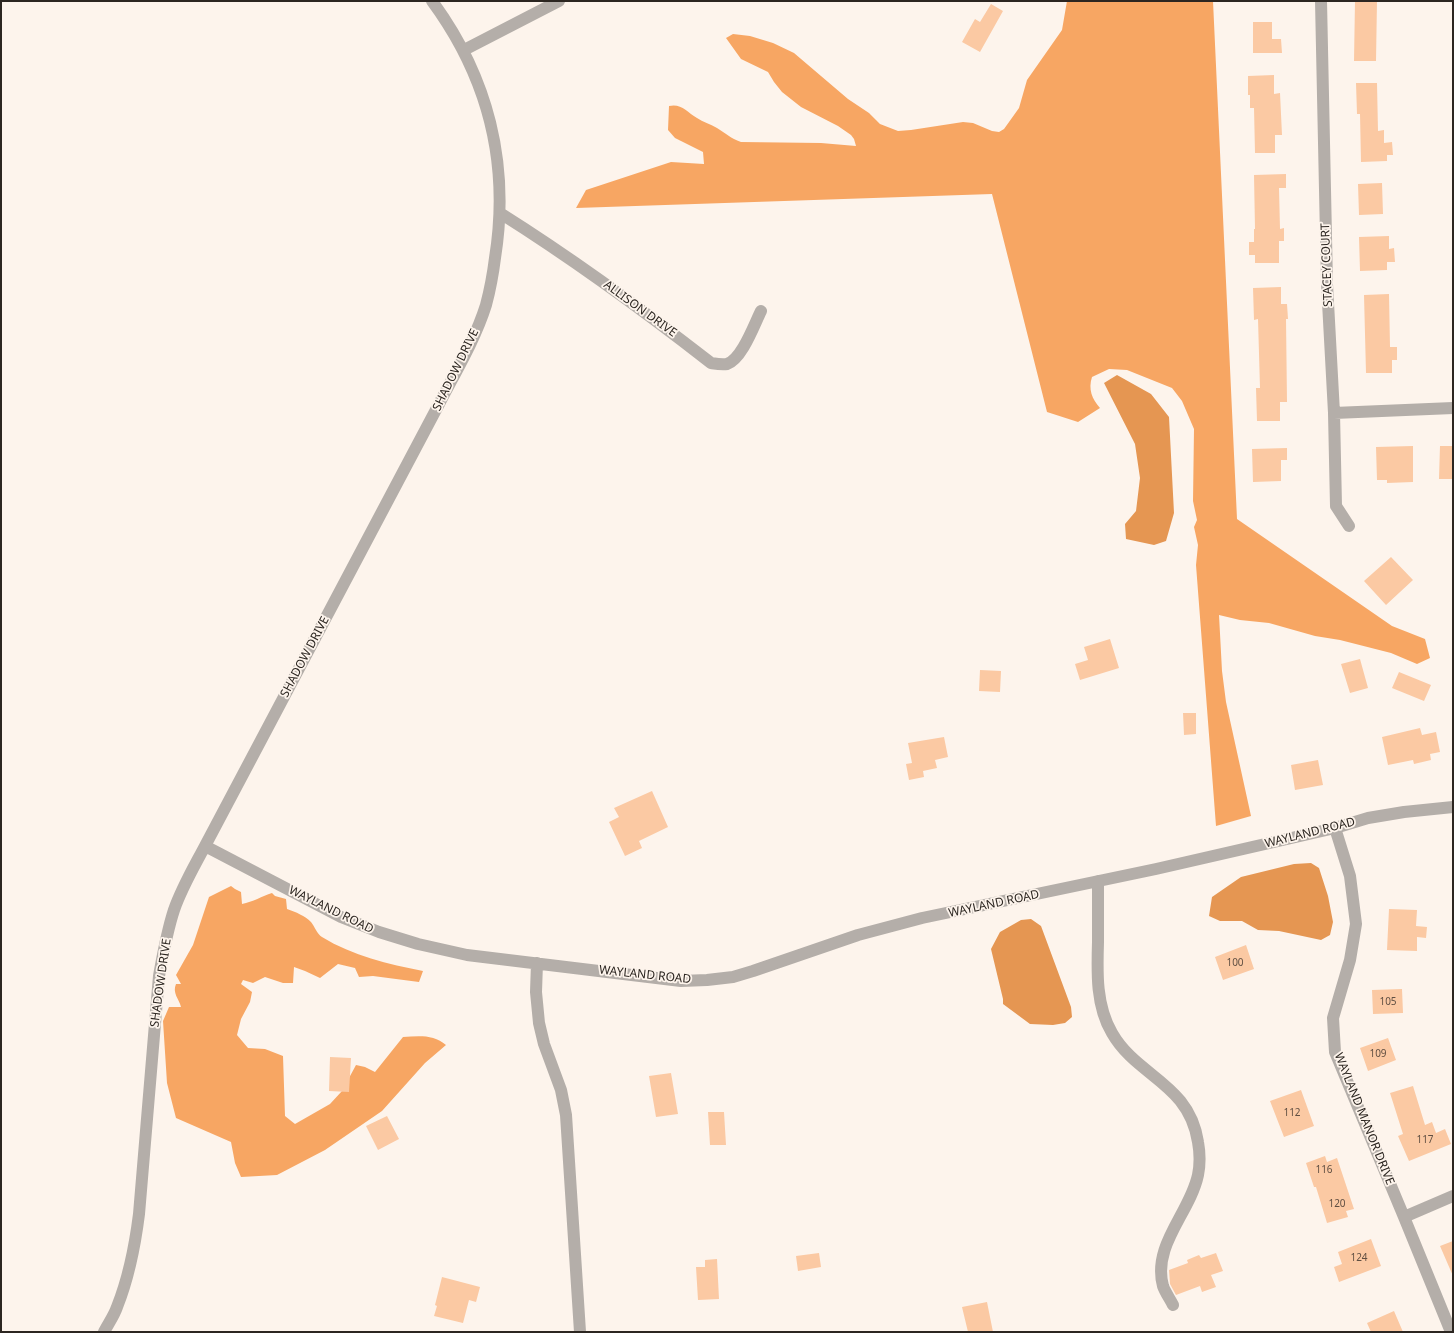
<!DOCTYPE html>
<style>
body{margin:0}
#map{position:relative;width:1454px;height:1333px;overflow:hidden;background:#fdf4ec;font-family:"Noto Sans",sans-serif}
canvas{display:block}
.frame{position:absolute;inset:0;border:2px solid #2c2621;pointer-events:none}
</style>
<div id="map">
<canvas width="1454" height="1333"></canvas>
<div class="frame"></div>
</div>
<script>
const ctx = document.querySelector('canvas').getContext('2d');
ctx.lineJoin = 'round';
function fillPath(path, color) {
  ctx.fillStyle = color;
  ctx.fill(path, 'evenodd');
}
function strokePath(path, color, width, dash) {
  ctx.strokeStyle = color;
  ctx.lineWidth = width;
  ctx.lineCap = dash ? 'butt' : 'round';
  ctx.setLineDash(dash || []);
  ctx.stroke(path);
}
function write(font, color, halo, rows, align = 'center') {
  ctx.font = font + ' "Noto Sans",sans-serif';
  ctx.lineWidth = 3.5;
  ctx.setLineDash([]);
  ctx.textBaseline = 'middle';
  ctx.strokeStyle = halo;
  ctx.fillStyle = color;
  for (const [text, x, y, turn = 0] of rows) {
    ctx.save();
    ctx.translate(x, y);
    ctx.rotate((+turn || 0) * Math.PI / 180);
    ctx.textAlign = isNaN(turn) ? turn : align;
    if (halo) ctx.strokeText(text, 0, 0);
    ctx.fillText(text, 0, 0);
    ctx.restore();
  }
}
const forest = new Path2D(`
 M1067,1h146l24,518 155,107 33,13 5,19 -13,6 -26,-11 -51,-13 -25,-4 -46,-13 -29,-3 -21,-5 3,56 4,31 25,114 -35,10 -20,-261 2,-20 -4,-18 3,-7 -4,-19 1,-72 -12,-28 -10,-13 -45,-18 -18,-1 -17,8c-4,12 0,22 8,31l-22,14 -31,-10 -55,-218 -416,14 10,-18 85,-28 33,2 -1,-12 -28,-14 -7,-8 1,-24c12,-3 18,6 28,12 6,4 13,6 20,10 10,6 13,10 24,14l80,1 35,3 -2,-7 -3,-4 -13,-9 -37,-19 -19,-15 -8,-10 -6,-10 -27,-13 -15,-21 7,-4 17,2 23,7 21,10 54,46 21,14 11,11 18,7 13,-1 52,-8 10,1 19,8 7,1 5,-3 15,-21 8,-28 35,-50z
 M231,886l4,3 6,3 1,12c11,-2 20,-8 30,-11l3,3 11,3 1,10c9,3 18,7 24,13 4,5 6,12 11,15 31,19 66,27 101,34l-4,11 -46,-6 -14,1 -4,-9 -17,-4 -18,14 -15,-7 -11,-4 -1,16h-10l-18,-6 -12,6 -10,-3 -2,4 11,8 -2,10 -9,17 -4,16 11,13 17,1 18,7 2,60 10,8 35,-20 12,-13 14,-26 9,2 10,5 28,-35c15,-1 31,-3 43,8l-21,18 -43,48 -57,39 -48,25 -36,2 -6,-14 -4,-21 -55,-24 -9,-35 -4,-62 6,-14h12c-2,-8 -9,-14 -5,-23h5l-5,-9 17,-30 16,-48z`);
const water = new Path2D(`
 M1117,375l34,19 18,23 5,96 -8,28 -12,4 -28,-6 -1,-15 11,-13 4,-33 -5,-34 -31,-61z
 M1311,863l8,5 9,28 5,26 -3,13 -9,5 -42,-9 -21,-1 -16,-9h-22l-11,-5 3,-19 29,-20 53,-13z
 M1031,919l10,7 30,81 1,10 -7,6 -12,2 -23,-1 -27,-20v-5l-12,-50 9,-17 21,-12z`);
const building = new Path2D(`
 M1355,1h22l-1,60h-22z
 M991,4l12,7 -23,41 -18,-10 13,-23 5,3z
 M1253,22h19v17h9l1,14h-29z
 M1274,75v19l6,-1 2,42h-7v18h-20l-1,-45h-4v-13h-2v-19z
 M1356,83h21l1,48 6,-1v13l8,-1 1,13h-6v6l-26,1 -1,-48h-3z
 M1286,174v14h-7l1,41 4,-1v13h-5v22h-24v-8h-6v-13h5v-13h1l-1,-54z
 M1382,183l1,31 -24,1 -1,-31z
 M1389,236v13l5,-1 1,14h-8v8l-27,1 -1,-34z
 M1281,287v17h6l1,15h-2l1,83h-7v19h-23l-1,-33h4l-2,-69 -4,1 -1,-32z
 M1389,294l1,53h7v13h-5v13h-26l-2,-78z
 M1413,446v36l-26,1v-3h-10l-1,-33z
 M1440,446h13v33h-14z
 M1287,448v12h-6v21l-28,1 -1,-33z
 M1391,557l22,23 -27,25 -22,-24z
 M1110,639l9,29 -39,12 -5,-16 13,-4 -4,-13z
 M1360,659l8,29 -18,5 -9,-29z
 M980,670l21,1 -1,21 -21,-1z
 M1399,672l32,13 -7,16 -32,-13z
 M1183,713h13v21l-12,1z
 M1420,728l2,7 14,-3 4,20 -10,2 1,6 -17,4 -1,-4 -25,5 -6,-28z
 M944,737l4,20 -13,3 2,8 -14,3 1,6 -15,3 -3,-16 6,-1 -4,-20z
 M1318,760l5,25 -28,5 -4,-25z
 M652,791l16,36 -29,14 3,7 -17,8 -16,-34 10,-5 -5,-9z
 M1389,909l28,1 -1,16 11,1 -1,11 -9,-1v14l-30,-1z
 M1246,945l8,24 -31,11 -8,-23z
 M1402,989l1,24 -30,1 -1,-24z
 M1388,1038l8,22 -28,11 -8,-23z
 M330,1057l21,1 -2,34 -20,-1z
 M671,1073l7,41 -22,3 -7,-41z
 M1413,1086l12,39 7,-3 4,11 9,-4 6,15 -42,17 -11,-25 5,-2 -13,-41z
 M1301,1090l13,36 -30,11 -14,-36z
 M708,1112h16l2,33h-16z
 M387,1116l12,23 -21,11 -12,-24z
 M1325,1156l2,6 10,-4 17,51 -8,2 2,6 -21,6 -11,-36h-2l-8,-24z
 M1371,1239l10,27 -42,16 -5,-15 8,-3 -4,-12z
 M1453,1241v35l-13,-30z
 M819,1253l2,14 -23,4 -2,-15z
 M1216,1253l7,18 -12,4 5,12 -14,5 -2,-6 -24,9 -6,-11 -1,-14 19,-7 -1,-3 12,-5 2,3z
 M717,1259l2,40 -21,1 -2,-33h9v-7z
 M442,1277l38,10 -4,15 -7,-2 -6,23 -29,-7 3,-10 -2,-1z
 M987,1302l6,30h-25l-6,-25z
 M1394,1311l9,21h-32l-4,-9z`);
const minor = new Path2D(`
 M1321,1l6,283 7,129 2,93 13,20
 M464,50l95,-49
 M500,213c73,46 143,97 211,150 6,1 11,2 16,1 15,-5 27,-39 34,-53
 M1334,413l119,-5
 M1335,828l15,48 6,48 -6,36 -17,58 2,34 69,165 47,115
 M205,846l136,71 38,15 39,12 49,11 214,26 26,-1 26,-3 20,-6 105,-36 64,-17 234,-49 179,-41 33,-10 36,-6 49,-5
 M1098,881c0,20 0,41 0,61 -1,31 -2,64 14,91 25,44 77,50 86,109 2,11 2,23 0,33 -8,38 -46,70 -35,111 2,6 7,13 10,19
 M537,963l-1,29 3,31 5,21 17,46 5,25 14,217
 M1404,1217l49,-21
 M104,1332c4,-8 10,-16 13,-25 12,-30 18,-61 22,-93l20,-238c4,-22 8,-45 15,-66 8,-23 20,-43 31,-64l234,-442c17,-33 36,-64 47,-99 4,-15 7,-31 9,-47 15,-94 -7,-181 -63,-257`);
const numberNames = [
 ["100",1235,963],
 ["105",1388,1002],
 ["109",1378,1054],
 ["112",1292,1113],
 ["117",1425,1140],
 ["116",1324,1170],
 ["120",1337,1204],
 ["124",1359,1258]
];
const streetNames = [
 ["STACEY COURT",1327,265,-92],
 ["ALLISON DRIVE",640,309,36],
 ["SHADOW DRIVE",456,370,-64],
 ["SHADOW DRIVE",305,657,-62],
 ["WAYLAND ROAD",1310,833,-14],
 ["WAYLAND ROAD",994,904,-12],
 ["WAYLAND ROAD",331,910,26],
 ["WAYLAND ROAD",645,975,6],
 ["SHADOW DRIVE",161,983,-82],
 ["WAYLAND MANOR DRIVE",1364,1119,68]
];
fillPath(forest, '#f7a663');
fillPath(water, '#e59652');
fillPath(building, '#fbc9a3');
strokePath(minor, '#b4aea9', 12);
write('10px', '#604f42', null, numberNames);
write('12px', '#2c2621', '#fdf4ec', streetNames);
</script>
